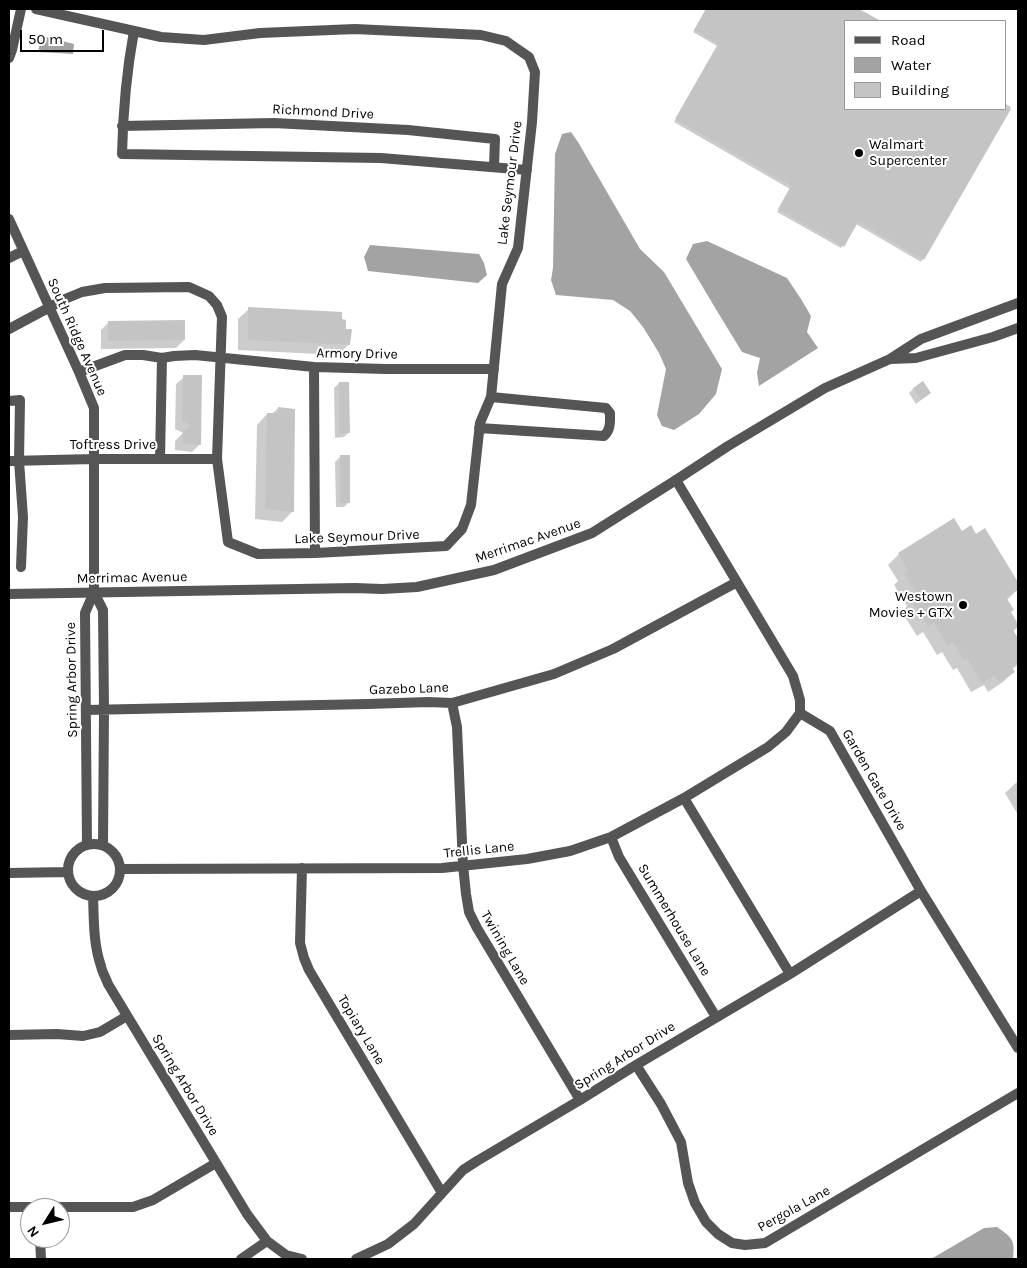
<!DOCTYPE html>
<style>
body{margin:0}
#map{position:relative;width:1027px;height:1268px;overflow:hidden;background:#fff;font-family:Karla,sans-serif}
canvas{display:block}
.frame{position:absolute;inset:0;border:10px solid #000;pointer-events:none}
.legend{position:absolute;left:844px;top:20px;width:162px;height:90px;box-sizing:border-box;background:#fff;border:1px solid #999;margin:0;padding:6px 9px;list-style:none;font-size:15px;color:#000}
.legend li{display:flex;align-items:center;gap:10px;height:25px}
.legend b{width:25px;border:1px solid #999}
.north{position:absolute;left:20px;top:1198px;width:50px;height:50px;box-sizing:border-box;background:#fff;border:1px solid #999;border-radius:50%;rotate:234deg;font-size:14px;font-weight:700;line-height:20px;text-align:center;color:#000}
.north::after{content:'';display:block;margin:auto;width:18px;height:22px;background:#000;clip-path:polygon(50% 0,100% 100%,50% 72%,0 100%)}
.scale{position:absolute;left:20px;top:30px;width:84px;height:22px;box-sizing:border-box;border:2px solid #000;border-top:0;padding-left:6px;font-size:15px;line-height:18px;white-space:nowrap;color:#000;-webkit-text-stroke:4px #fff;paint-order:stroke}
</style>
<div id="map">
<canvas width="1027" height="1268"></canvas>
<div class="frame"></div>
<ul class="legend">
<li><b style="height:6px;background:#555"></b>Road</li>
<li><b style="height:14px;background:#a3a3a3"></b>Water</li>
<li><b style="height:14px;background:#c4c4c4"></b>Building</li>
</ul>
<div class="north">N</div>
<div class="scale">50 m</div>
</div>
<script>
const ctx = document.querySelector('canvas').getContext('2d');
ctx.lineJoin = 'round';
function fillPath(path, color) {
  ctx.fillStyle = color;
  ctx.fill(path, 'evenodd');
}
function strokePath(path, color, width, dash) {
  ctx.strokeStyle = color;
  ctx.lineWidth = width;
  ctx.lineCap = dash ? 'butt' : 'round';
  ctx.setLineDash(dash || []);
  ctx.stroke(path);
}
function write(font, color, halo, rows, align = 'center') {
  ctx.font = font + ' Karla,sans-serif';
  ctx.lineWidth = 4;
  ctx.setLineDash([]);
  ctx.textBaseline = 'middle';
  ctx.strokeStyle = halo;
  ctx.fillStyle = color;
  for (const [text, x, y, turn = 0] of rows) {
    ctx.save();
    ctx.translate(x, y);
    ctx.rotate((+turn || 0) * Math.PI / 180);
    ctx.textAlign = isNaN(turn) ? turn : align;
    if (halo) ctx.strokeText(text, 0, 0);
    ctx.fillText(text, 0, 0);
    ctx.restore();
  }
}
const water = new Path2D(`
 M42,36l32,8 -1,10 -35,-2z
 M571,132l7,10 62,107 24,23 58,97 -6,25 -17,20 -25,16 -12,-4 -5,-11 9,-46 -7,-16 -16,-26 -13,-16 -17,-11 -57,-5 -5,-15 2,-12 2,-114 7,-20z
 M707,241l80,37 14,21 10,17 -4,16 11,16 -59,38 -2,-13 3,-15 -18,-6 -25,-41 -31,-52 7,-15z
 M370,245l109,9 5,9 3,12 -9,8 -110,-12 -4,-14z
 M997,1227c16,11 18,13 16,32h-82l53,-31z`);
const shadow = new Path2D(`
 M706,9h96l5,2 1,-2h49l13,7 -3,5h-21v88h160v-5l5,3 -90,155 -65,-38 -15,24 -64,-36 13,-23 -116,-67 43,-76 -24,-14z
 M249,309l91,11 5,10 4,14 -11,11 -100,-5v-31z
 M109,322l75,18 -8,8 -75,1v-19z
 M184,377l16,67 -8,8 -17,-2v-9l8,-8 -8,-4 1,-45z
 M339,383l10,49 -5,5 -9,1 -1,-50z
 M914,388l16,5 -14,11 -7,-11z
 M278,408l14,104 -10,10 -27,-3 2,-94 10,-11h5z
 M340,457l9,45 -5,5h-8l-1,-45z
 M954,520l7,13 15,2 8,-5 34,54v5l-11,11 3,13 8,13 -5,6 5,9v24l-6,4 2,3 -11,10 -15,10 -4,-7 -13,7 -14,-24 -4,2 -11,-18 -5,3 -14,-23 -6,4 -15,-24 5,-6 -13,-21 4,-4 -10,-16 11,-11z
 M1018,781v34l-13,-22z`);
const building = new Path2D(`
 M706,9h153l22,12h-35v88h165l-87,151 -66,-38 -14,25 -66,-38 13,-23 -116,-67 43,-75 -24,-14z
 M248,307l94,5v7l4,1v9h6l-2,16 -102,-5z
 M185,320v20l-77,1v-20z
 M183,375h19l-1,70 -19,-2 1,-11 8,-6 -9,-5z
 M923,381l8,12 -10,7 -8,-12z
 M339,382h10l1,51 -11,1z
 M278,407l17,2 -1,103 -29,-3 2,-96h11z
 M340,455h10v48h-10z
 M954,518l8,13 9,-6 5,9 9,-6 33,54v8l-12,7 8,13 -3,2 7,12v3l-5,3 5,8v25l-6,4 3,5 -16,10 -5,-7 -12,8 -15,-24 -3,2 -11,-19 -5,4 -14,-23 -6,4 -17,-27 7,-4 -14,-23 4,-3 -10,-17z`);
const minor = new Path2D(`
 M134,31c-8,43 -11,80 -12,123l259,4 146,12
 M9,58l3,-8 9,-41
 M122,126l152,-3 134,7 87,9 -1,28
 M9,219l70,153 15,36v184l-9,21 2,232
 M9,258l14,-7
 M9,329l56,-30 17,-7 23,-4 84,-1 20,9 8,9 5,12 -5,142 11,83 30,12 57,-1 131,-7 16,-17 9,-24 9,-82 11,-26 11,-113 16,-36 14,-126 3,-50 -6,-15 -23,-16 -25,-6 -126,-6 -95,4 -56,7 -43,-3 -125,-28
 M314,367l1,186
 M79,372l46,-17h18l19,3 12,-2 21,-1 119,12 72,2h108
 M9,401l11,-1 -1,61 4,56 -2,50
 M479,428l125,8c7,-6 6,-15 6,-23l-4,-5 -115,-11
 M160,459l2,-101
 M9,461l85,-2h123
 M676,480l117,196 7,24v13
 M94,592l9,18 1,99 -1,136
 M452,703l5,24 6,138 3,29 3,18 8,16 103,172
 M86,710l282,-6 60,-2 24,1 102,-29 59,-25 124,-67
 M800,713l30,18 91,160 97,157
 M684,798l106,176
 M611,837l8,20 97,160
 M68 870a26 26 0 1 1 52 0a26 26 0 1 1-52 0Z
 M302,868l-2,75 4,15 5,12 133,223
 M120,869l322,-1 85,-9 43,-8 41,-14 73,-39 84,-51 18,-15 14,-19
 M9,873l59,-1
 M93,896c1,23 0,47 8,70 1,6 5,12 7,18l139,230 20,27 19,14 16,4
 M9,1035l48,-1 26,2 17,-4 27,-16
 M636,1065l25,39 20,38 7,41 7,20 11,19 12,12 14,9 13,2 20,-2 253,-150
 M9,1207h124l20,-7 63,-37
 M40,1238l1,21
 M241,1259l26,-18
 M356,1259l32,-15 26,-20 49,-54 14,-9 103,-61 56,-35 154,-91 131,-83`);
const tertiary = new Path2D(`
 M891,359l25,-1 77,-21 25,-9
 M9,594l346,-6 27,1 35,-2 77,-17 98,-37 84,-53 52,-34 97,-58 65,-29 31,-20 97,-36`);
const markers = [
 [859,153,5,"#000"],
 [963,605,5,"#000"]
];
const streetNames = [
 ["Richmond Drive",323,112,3],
 ["Lake Seymour Drive",510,183,-83],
 ["South Ridge Avenue",77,337,66],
 ["Armory Drive",357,354,1],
 ["Toftress Drive",113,445],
 ["Lake Seymour Drive",357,537,-2],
 ["Merrimac Avenue",528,541,-19],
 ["Merrimac Avenue",132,578,-1],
 ["Spring Arbor Drive",72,680,-91],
 ["Gazebo Lane",409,689,-2],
 ["Garden Gate Drive",874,780,60],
 ["Trellis Lane",479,850,-6],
 ["Summerhouse Lane",674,920,59],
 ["Twining Lane",505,948,60],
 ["Topiary Lane",361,1030,59],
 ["Spring Arbor Drive",625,1056,-32],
 ["Spring Arbor Drive",185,1085,59],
 ["Pergola Lane",794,1209,-29]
];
const poiNames = [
 ["Walmart",869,145],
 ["Supercenter",869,161],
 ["Westown",953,597,"right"],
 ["Movies + GTX",953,613,"right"]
];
fillPath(water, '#a3a3a3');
fillPath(shadow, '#0003');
fillPath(building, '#c4c4c4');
strokePath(minor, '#555', 10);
strokePath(tertiary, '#555', 10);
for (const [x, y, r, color] of markers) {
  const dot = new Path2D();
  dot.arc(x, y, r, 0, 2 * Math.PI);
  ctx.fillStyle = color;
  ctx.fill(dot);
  strokePath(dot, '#fff', 2);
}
write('14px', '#000', '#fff', streetNames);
write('14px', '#000', '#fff', poiNames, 'left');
</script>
